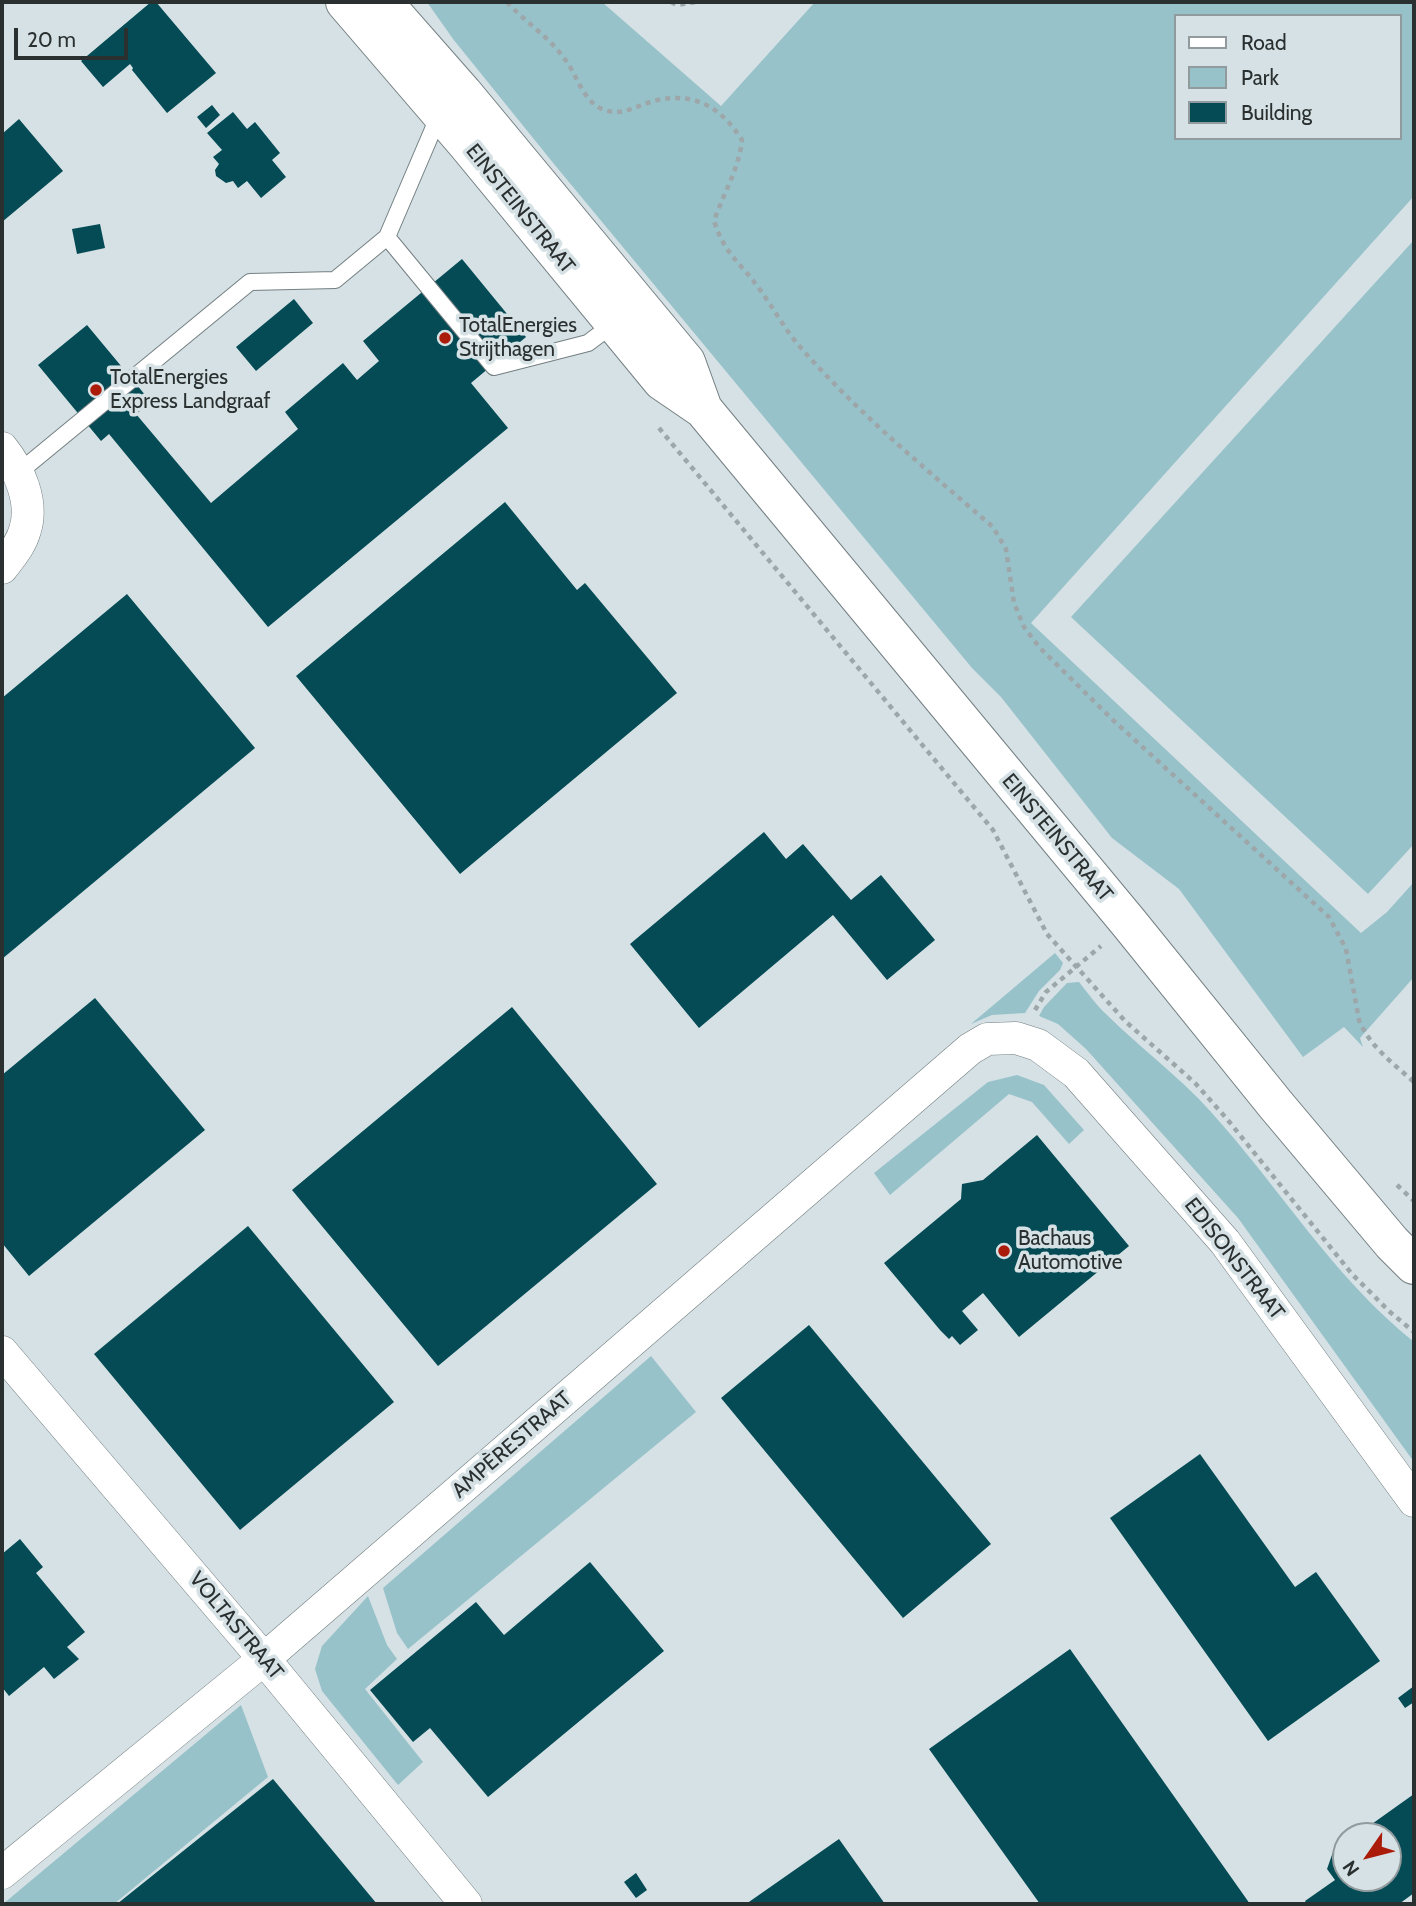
<!DOCTYPE html>
<meta charset="utf-8">
<style>
body{margin:0}
#map{position:relative;width:1416px;height:1906px;overflow:hidden;background:#d5e1e4;font-family:Cabin,sans-serif}
canvas{display:block}
.frame{position:absolute;inset:0;border:4px solid #2a2f30;pointer-events:none}
.legend{position:absolute;left:1174px;top:14px;width:228px;height:126px;box-sizing:border-box;background:#d5e1e4;border:2px solid #919a9c;margin:0;padding:9px 12px;list-style:none;font-size:21px;color:#2a2f30}
.legend li{display:flex;align-items:center;gap:14px;height:35px}
.legend b{width:35px;border:2px solid #919a9c}
.north{position:absolute;left:1332px;top:1822px;width:70px;height:70px;box-sizing:border-box;background:#d5e1e4;border:2px solid #919a9c;border-radius:50%;rotate:235deg;font-size:19px;font-weight:700;line-height:28px;text-align:center;color:#2a2f30}
.north::after{content:'';display:block;margin:auto;width:24px;height:32px;background:#ab1b0a;clip-path:polygon(50% 0,100% 100%,50% 72%,0 100%)}
.scale{position:absolute;left:14px;top:28px;width:114px;height:32px;box-sizing:border-box;border:4px solid #2a2f30;border-top:0;padding-left:9px;font-size:21px;line-height:24px;white-space:nowrap;color:#2a2f30;-webkit-text-stroke:5px #d5e1e4;paint-order:stroke}
</style>
<div id="map">
<canvas width="1416" height="1906"></canvas>
<div class="frame"></div>
<ul class="legend">
<li><b style="height:9px;background:#fff"></b>Road</li>
<li><b style="height:19px;background:#98c2ca"></b>Park</li>
<li><b style="height:19px;background:#044b55"></b>Building</li>
</ul>
<div class="north">N</div>
<div class="scale">20 m</div>
</div>
<script>
const ctx = document.querySelector('canvas').getContext('2d');
ctx.lineJoin = 'round';
function fillPath(path, color) {
  ctx.fillStyle = color;
  ctx.fill(path, 'evenodd');
}
function strokePath(path, color, width, dash) {
  ctx.strokeStyle = color;
  ctx.lineWidth = width;
  ctx.lineCap = dash ? 'butt' : 'round';
  ctx.setLineDash(dash || []);
  ctx.stroke(path);
}
function write(font, color, halo, rows, align = 'center') {
  ctx.font = font + ' Cabin,sans-serif';
  ctx.lineWidth = 7;
  ctx.setLineDash([]);
  ctx.textBaseline = 'middle';
  ctx.strokeStyle = halo;
  ctx.fillStyle = color;
  for (const [text, x, y, turn = 0] of rows) {
    ctx.save();
    ctx.translate(x, y);
    ctx.rotate((+turn || 0) * Math.PI / 180);
    ctx.textAlign = isNaN(turn) ? turn : align;
    if (halo) ctx.strokeText(text, 0, 0);
    ctx.fillText(text, 0, 0);
    ctx.restore();
  }
}
const green = new Path2D(`
 M427,2h175l119,104 94,-104h599v194l-383,427 330,310 26,-21 27,-30v95l-54,61 3,9 -19,-20 -41,30 -124,-168 -67,-51 -111,-141 -29,-29 -418,-504 -101,-125zM1176,16h224v122h-224z
 M1414,240v604l-46,50 -297,-277z
 M1055,953l8,10 -3,7 -21,21 -14,22 -33,2 -21,9z
 M1079,982c9,11 17,23 27,32 34,34 73,62 105,98 69,76 122,165 203,230v120l-176,-244 -152,-169 -28,-25 -19,-8 5,-9 23,-24z
 M1017,1075l27,10 40,45 -15,14 -37,-42 -23,-8 -119,101 -16,-22 114,-91z
 M651,1356l45,56 -288,237 -11,-16 -14,-45z
 M368,1596l19,49 10,14 -32,30 58,73 -25,23 -76,-94 -7,-22 7,-23z
 M241,1705l27,72 -154,127h-111z`);
const building = new Path2D(`
 M151,2h5l60,71 -49,40 -35,-43 1,-2 -3,-4 -27,23 -22,-26z
 M212,105l8,10 -14,13 -9,-11z
 M233,112l14,17 8,-7 25,31 -8,7 14,17 -25,21 -14,-17 -9,7 -5,-7 -7,2 -10,-7 -1,-6 4,-6 -6,-7 9,-7 -15,-17z
 M19,119l44,52 -61,51v-88z
 M100,224l5,24 -28,6 -5,-25z
 M462,259l64,78 -55,46 37,45 -240,199 -159,-193 -8,7 -63,-76 49,-40 64,77 -15,12 75,89 87,-74 -13,-17 58,-49 14,17 22,-19 -16,-20z
 M294,299l19,24 -57,48 -20,-24z
 M505,502l72,88 8,-7 92,110 -217,181 -164,-198z
 M127,594l128,154 -253,211v-261z
 M764,832l22,27 17,-15 48,56 30,-25 54,65 -48,40 -54,-65 -134,113 -69,-84z
 M95,998l110,132 -176,146 -27,-33v-168z
 M512,1007l145,177 -219,182 -146,-176z
 M1037,1135l92,111 -110,91 -36,-44 -21,18 16,19 -18,15 -8,-9 -3,3 -9,-9 -56,-67 77,-64 1,-15 21,-4z
 M248,1226l146,176 -154,128 -146,-176z
 M809,1325l182,219 -88,74 -182,-220z
 M1200,1454l95,133 21,-15 64,89 -112,80 -158,-223z
 M20,1539l23,28 -7,6 49,59 -18,15 12,12 -25,20 -10,-12 -35,29 -7,-9v-133z
 M590,1562l74,89 -176,146 -58,-69 -17,14 -43,-52 106,-88 28,33z
 M1070,1649l180,255h-210l-111,-155z
 M1414,1686v16l-9,6 -7,-10z
 M273,1779l104,125h-260z
 M1414,1794v99l-15,11h-92l-2,-3 30,-21 -8,-11 6,-17 13,-10v36h42v-42h-33z
 M839,1839l46,65h-139z
 M636,1873l11,17 -11,8 -12,-16z`);
const path = new Path2D(`
 M507,2c18,20 41,34 57,56 13,16 18,42 38,51 21,9 36,-5 56,-9 39,-8 64,9 84,40 -3,29 -19,54 -28,81 12,35 24,39 44,66 15,20 27,43 43,61 58,66 126,122 192,179l13,22 8,54 10,24 16,21 74,73 215,196 17,32 13,71c10,26 35,44 55,62
 M671,2l6,3 18,-3
 M659,428l334,402 54,104 78,87 70,62 32,36 125,155 38,38 24,20
 M1035,1010l11,-18 55,-46
 M1397,1185l17,16`);
const lane = new Path2D(`
 M440,113l-53,124 107,130 94,-24 28,-21
 M18,473l232,-191 85,-2 52,-43`);
const street = new Path2D(`
 M2,448c17,21 32,54 23,82 -4,15 -14,26 -23,38
 M2,1352l262,307 202,245
 M2,1873l262,-214 706,-610 17,-10 29,-1 22,7 38,28 149,169 189,259`);
const secondary = new Path2D(`
 M345,2l122,142 195,237 41,28 426,514 147,182 116,138 22,22
 M383,2l80,91 223,269 17,47`);
const markers = [
 [445,338,7,"#ab1b0a"],
 [96,390,7,"#ab1b0a"],
 [1004,1251,7,"#ab1b0a"]
];
const streetNames = [
 ["EINSTEINSTRAAT",520,209,51],
 ["EINSTEINSTRAAT",1057,838,50],
 ["EDISONSTRAAT",1234,1259,52],
 ["AMPÈRESTRAAT",512,1445,-41],
 ["VOLTASTRAAT",236,1626,50]
];
const poiNames = [
 ["TotalEnergies",459,326],
 ["Strijthagen",459,350],
 ["TotalEnergies",110,378],
 ["Express Landgraaf",110,402],
 ["Bachaus",1018,1239],
 ["Automotive",1018,1263]
];
fillPath(green, '#98c2ca');
fillPath(building, '#044b55');
strokePath(lane, '#747f82', 18);
strokePath(street, '#747f82', 33);
strokePath(secondary, '#747f82', 40);
strokePath(path, '#9da6a9', 4.5, [5, 5]);
strokePath(lane, '#fff', 16);
strokePath(street, '#fff', 32);
strokePath(secondary, '#fff', 38);
for (const [x, y, r, color] of markers) {
  const dot = new Path2D();
  dot.arc(x, y, r, 0, 2 * Math.PI);
  ctx.fillStyle = color;
  ctx.fill(dot);
  strokePath(dot, '#d5e1e4', 2.5);
}
write('21px', '#2a2f30', '#d5e1e4', streetNames);
write('21px', '#2a2f30', '#d5e1e4', poiNames, 'left');
</script>
